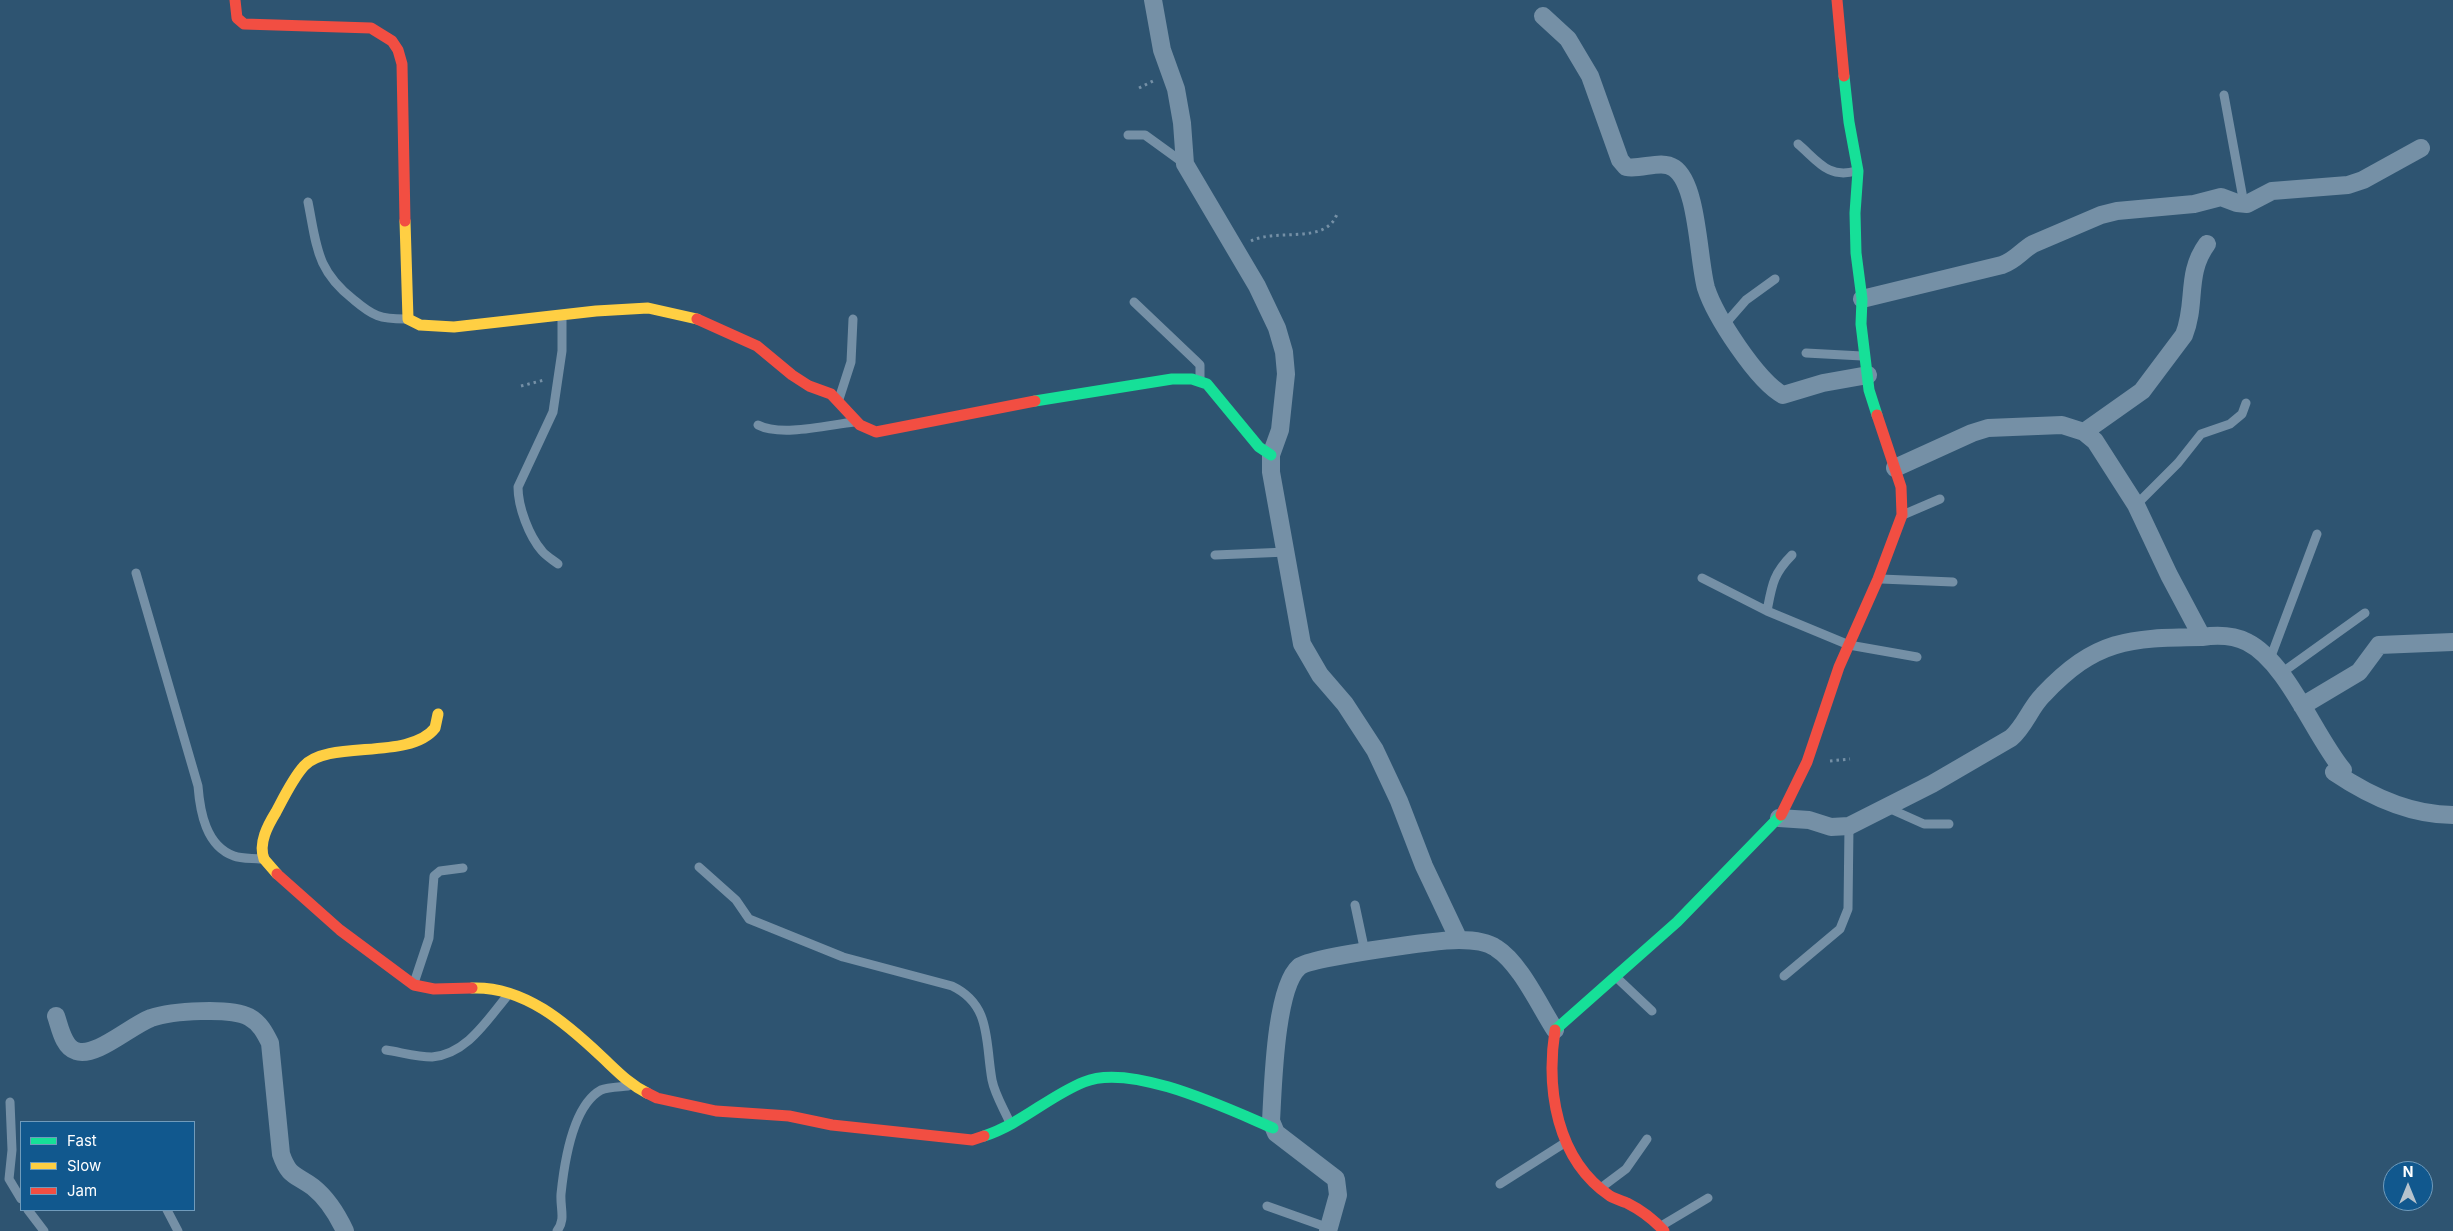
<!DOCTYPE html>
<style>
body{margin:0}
#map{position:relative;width:2453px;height:1231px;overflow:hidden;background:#2e5471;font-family:Inter,sans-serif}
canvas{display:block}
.legend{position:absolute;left:20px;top:1121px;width:175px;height:90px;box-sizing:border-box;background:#11588e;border:1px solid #709bbb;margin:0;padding:6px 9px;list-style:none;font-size:15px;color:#fff}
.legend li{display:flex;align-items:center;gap:10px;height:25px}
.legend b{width:25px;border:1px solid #709bbb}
.north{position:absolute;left:2383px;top:1161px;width:50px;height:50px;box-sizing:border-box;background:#11588e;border:1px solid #709bbb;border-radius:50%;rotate:0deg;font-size:14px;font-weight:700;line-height:20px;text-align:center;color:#fff}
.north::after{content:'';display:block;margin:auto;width:18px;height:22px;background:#b6c3cd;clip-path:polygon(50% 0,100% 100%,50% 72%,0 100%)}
</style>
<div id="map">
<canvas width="2453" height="1231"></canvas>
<ul class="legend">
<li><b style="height:6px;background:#16e098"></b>Fast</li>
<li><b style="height:6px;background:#ffcf43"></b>Slow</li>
<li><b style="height:6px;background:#f24e42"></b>Jam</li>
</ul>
<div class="north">N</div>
</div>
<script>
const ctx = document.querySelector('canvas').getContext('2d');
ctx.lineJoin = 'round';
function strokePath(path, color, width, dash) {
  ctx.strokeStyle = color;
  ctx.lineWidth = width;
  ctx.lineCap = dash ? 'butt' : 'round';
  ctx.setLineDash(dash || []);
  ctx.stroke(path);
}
const path = new Path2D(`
 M1139,88l14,-7
 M1251,241c26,-13 75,4 86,-27
 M521,386l23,-6
 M1830,761l20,-2`);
const lane = new Path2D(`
 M2224,95l20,109
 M1128,135h17l40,29
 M1798,144c20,17 30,35 58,27
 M308,202c9,45 8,68 46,98 19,16 26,19 51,19
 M1134,302l61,58 5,5v14
 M1725,324l21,-24 29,-21
 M1806,353l56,3
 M839,399l12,-37 2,-43
 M758,425c23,12 70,0 96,-3
 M2136,505l42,-42 23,-29 29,-10 12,-10 4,-11
 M1905,514l35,-15
 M1215,555l72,-3
 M558,564c-5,-4 -12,-8 -16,-13 -13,-15 -24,-44 -24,-64l35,-75 9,-61v-35
 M136,573l62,213c2,26 8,60 36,70 7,3 19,2 27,3
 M1702,578l65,33 82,34 68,12
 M1881,579l72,3
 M1767,611c5,-26 6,-37 25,-56
 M2270,659l47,-125
 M2280,674l85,-61
 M1886,807l38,17h25
 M699,867l37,33 13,19 94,38 109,29c40,19 33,56 40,94 3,15 12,29 18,43
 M1355,905l10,47
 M1784,976l56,-47 8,-20 1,-83
 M1616,977l36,34
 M414,983l15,-45 5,-62 6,-5 23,-3
 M386,1050c14,2 31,7 46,7 35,-3 55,-37 76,-62
 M10,1102l2,48 -3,29 12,20
 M1500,1184l63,-40
 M1602,1187l24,-18 21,-30
 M1267,1206l62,22
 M28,1210l16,21
 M167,1210l11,21
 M1661,1226l47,-28
 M557,1231c9,-12 3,-22 4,-37 3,-29 11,-88 40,-104 7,-3 19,-3 27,-4`);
const street = new Path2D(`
 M1153,0l9,50 14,39 6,34 3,41 72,122 20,42 7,24 2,22 -6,56 -9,25v17l31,172 18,31 25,29 30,46 24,51 25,65 35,74
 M1543,16l25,23 22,37 30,84 6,7c16,3 35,-8 48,1 24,16 24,91 32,120 9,28 51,93 77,107l40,-12 45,-8
 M1862,299l140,-34c14,-5 19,-14 31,-21l68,-29 16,-4 77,-7 27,-7 16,6 10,1 25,-13 76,-6 15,-5 58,-32
 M2084,432l58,-41 42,-56c13,-32 1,-61 23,-91
 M1895,468l77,-35 16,-5 74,-3 22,7 11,9 41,64 33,70 33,62c14,-2 31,-2 45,5 40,20 67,93 96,128l-9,2c34,23 77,43 119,43
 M2302,706l57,-34 20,-27 74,-3
 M1779,818l30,2 22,7 18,-1 83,-42 79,-46c14,-12 19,-30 32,-43 53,-56 85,-57 159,-58
 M56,1016c4,11 7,31 20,35 20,7 54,-25 75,-33 21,-7 79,-11 98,-1 11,6 16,16 21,26l11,111c8,23 14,20 32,33 15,12 24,27 32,44
 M1328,1231l10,-36 -2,-16 -60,-46 -5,-12c2,-33 4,-133 28,-154 11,-10 140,-27 160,-27 12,0 27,1 37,8 24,15 43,57 59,82`);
const fast = new Path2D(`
 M1844,76l5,46 9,49 -3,42 1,40 6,46 -1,25 8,66 8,25
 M1035,401l137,-22h20l15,5 52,63 12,8
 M1555,1030l122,-108 104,-107
 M984,1136c37,-12 65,-40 100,-54 47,-20 144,27 189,46`);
const slow = new Path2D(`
 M405,221l3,98 12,6 34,2 142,-16 52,-3 49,11
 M277,874l-13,-15c-6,-16 4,-34 12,-47 8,-15 17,-34 28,-46 25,-27 105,-5 131,-38l3,-14
 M472,988c52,-2 94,35 130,69 15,14 27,27 45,36`);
const jam = new Path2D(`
 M235,0l2,18 7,6 127,4 21,13 6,9 4,14 3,157
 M1837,0l7,76
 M697,319l60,27 35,29 17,11 22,8 29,31 16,7 159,-31
 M1781,815l26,-53 32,-95 39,-88 24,-64 -1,-28 -24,-72
 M277,874l63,56 74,55 20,4 38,-1
 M1555,1030c-9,59 1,129 55,166 5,3 12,5 17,7 14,7 27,17 37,28
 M647,1093l10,5 59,13 73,5 43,9 140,15 12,-4`);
strokePath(path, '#7590a6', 3, [2.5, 4]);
strokePath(lane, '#7590a6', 9);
strokePath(street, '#7590a6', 18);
strokePath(fast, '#16e098', 11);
strokePath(slow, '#ffcf43', 11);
strokePath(jam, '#f24e42', 11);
</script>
